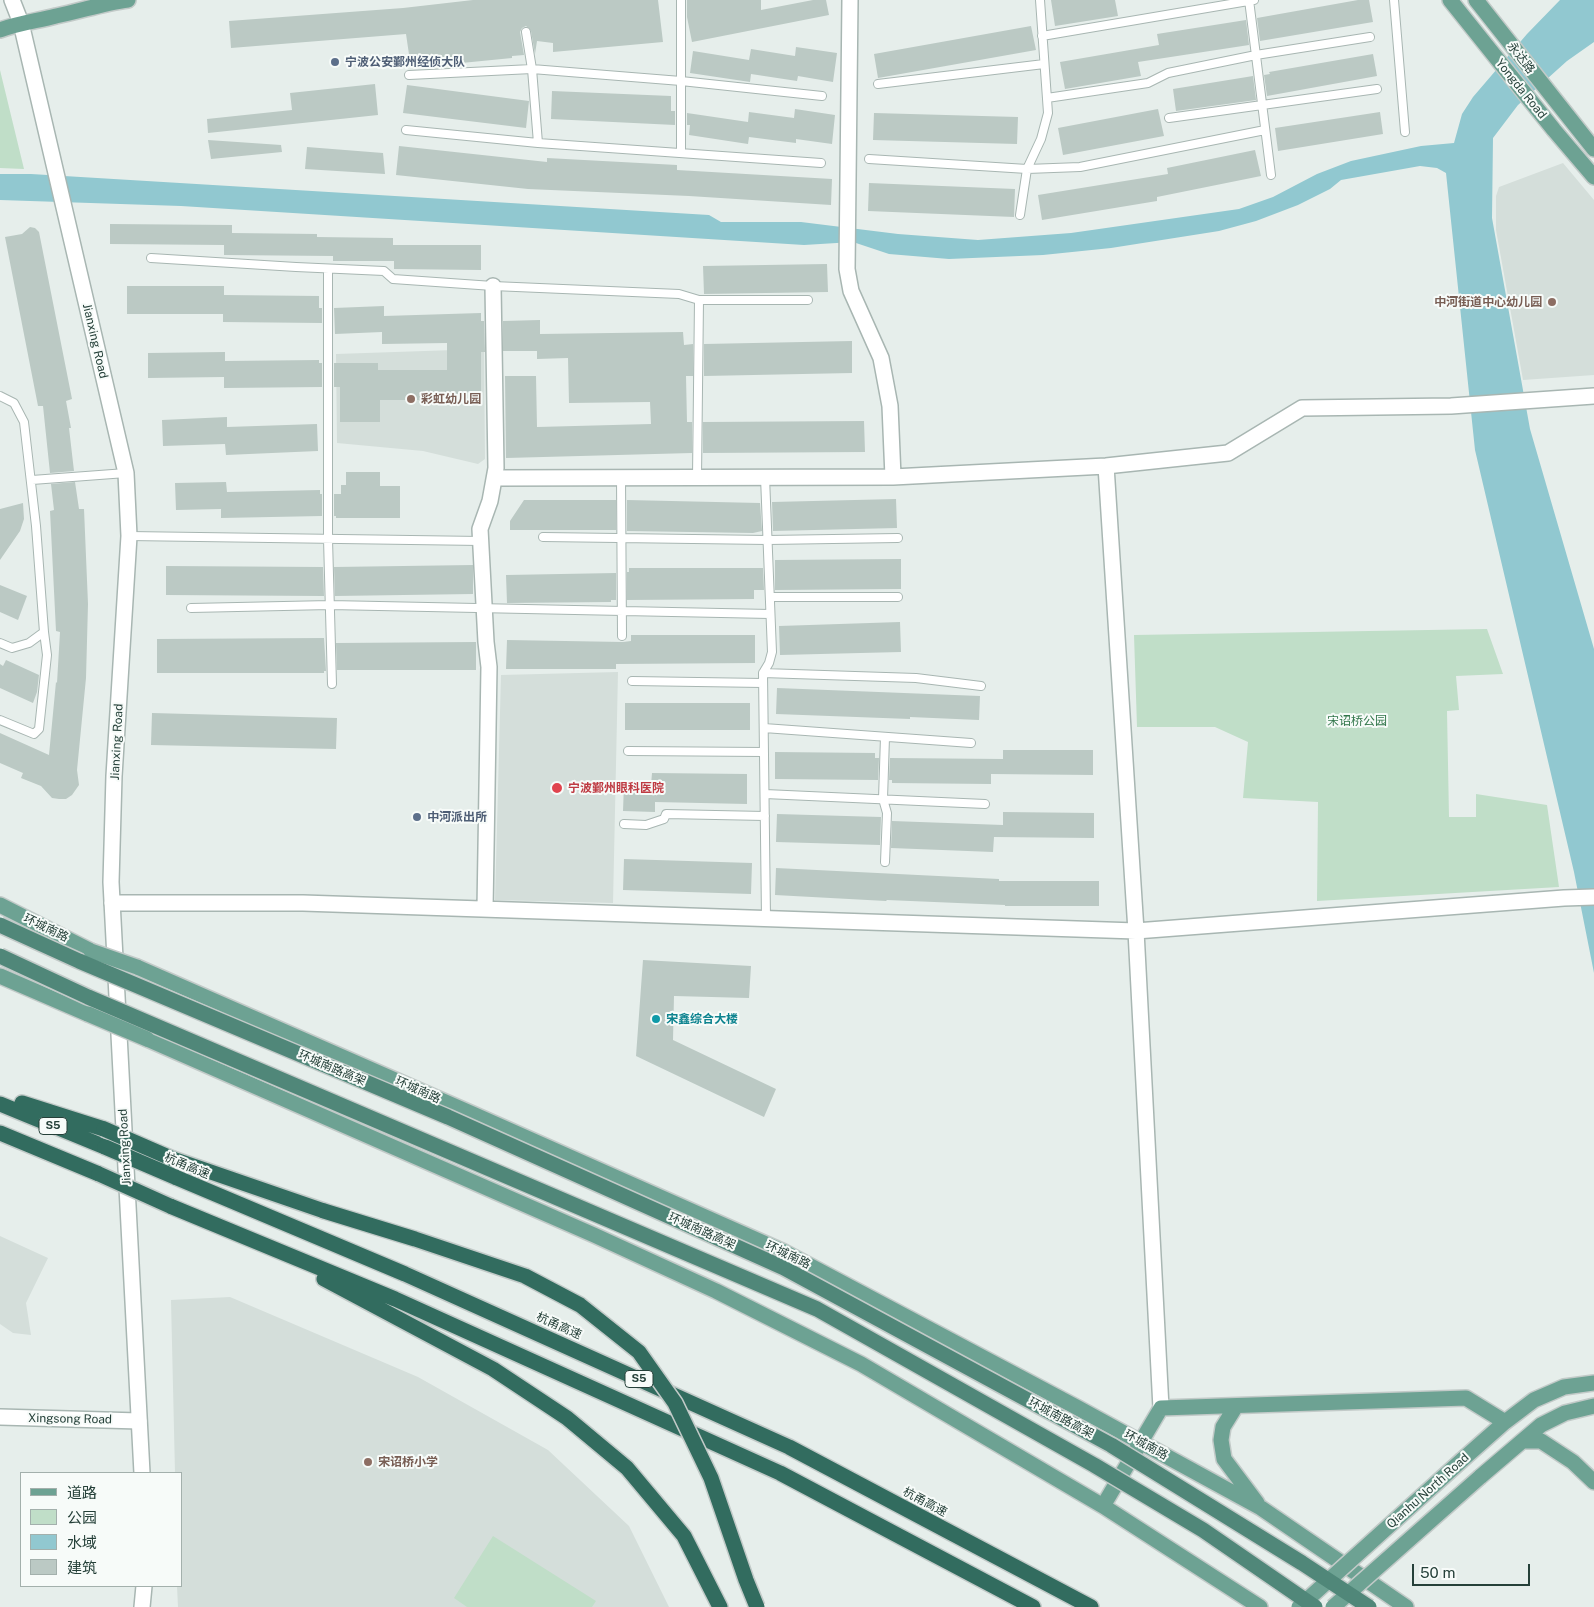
<!DOCTYPE html>
<meta charset="utf-8">
<style>
body{margin:0}
#map{position:relative;width:1594px;height:1607px;overflow:hidden;background:#e6eeeb;font-family:"Public Sans","Noto Sans SC",sans-serif}
canvas{display:block}
.legend{position:absolute;left:20px;top:1472px;width:162px;height:115px;box-sizing:border-box;background:#f7fbf9;border:1px solid #a3b0ac;margin:0;padding:6px 9px;list-style:none;font-size:15px;color:#254039}
.legend li{display:flex;align-items:center;gap:10px;height:25px}
.legend b{width:25px;border:1px solid #a3b0ac}
.scale{position:absolute;left:1412px;top:1564px;width:118px;height:22px;box-sizing:border-box;border:2px solid #254039;border-top:0;padding-left:6px;font-size:15px;line-height:18px;white-space:nowrap;color:#254039;-webkit-text-stroke:4px #f7fbf9;paint-order:stroke}
</style>
<div id="map">
<canvas width="1594" height="1607"></canvas>
<ul class="legend">
<li><b style="height:6px;background:#6da293"></b>道路</li>
<li><b style="height:14px;background:#c0dec8"></b>公园</li>
<li><b style="height:14px;background:#91c8d0"></b>水域</li>
<li><b style="height:14px;background:#bbc9c4"></b>建筑</li>
</ul>
<div class="scale">50 m</div>
</div>
<script>
const ctx = document.querySelector('canvas').getContext('2d');
ctx.lineJoin = 'round';
function fillPath(path, color) {
  ctx.fillStyle = color;
  ctx.fill(path, 'evenodd');
}
function strokePath(path, color, width, dash) {
  ctx.strokeStyle = color;
  ctx.lineWidth = width;
  ctx.lineCap = dash ? 'butt' : 'round';
  ctx.setLineDash(dash || []);
  ctx.stroke(path);
}
function write(font, color, halo, rows, align = 'center') {
  ctx.font = font + ' "Public Sans","Noto Sans SC",sans-serif';
  ctx.lineWidth = 4;
  ctx.setLineDash([]);
  ctx.textBaseline = 'middle';
  ctx.strokeStyle = halo;
  ctx.fillStyle = color;
  for (const [text, x, y, turn = 0] of rows) {
    ctx.save();
    ctx.translate(x, y);
    ctx.rotate((+turn || 0) * Math.PI / 180);
    ctx.textAlign = isNaN(turn) ? turn : align;
    if (halo) ctx.strokeText(text, 0, 0);
    ctx.fillText(text, 0, 0);
    ctx.restore();
  }
}
const built = new Path2D(`
 M1563,163l31,37v175l-71,5 -27,-150v-34l3,-9z
 M484,349l1,110 -7,5 -55,-13 -86,-8 -1,-89z
 M618,672l-5,231 -118,-3 6,-225z
 M0,1236l48,22 -22,45 5,32 -18,-2 -13,-9z
 M230,1297l188,80 130,73 81,76 40,81h-491l-1,-21h4v-113h-6l-4,-173z`);
const green = new Path2D(`
 M0,70l24,99 -24,-1z
 M1487,629l16,45 -47,2 3,34 -12,1 2,106h27v-23l71,11 12,82 -242,14 1,-99 -75,-4 5,-56 -33,-15h-78l-3,-92z
 M493,1536l103,65 -4,6h-125l-13,-9z`);
const water = new Path2D(`
 M1560,0h34v42l-27,19 -49,44 -25,33 -1,80 38,211 64,220v324l-20,-101 -99,-422 -29,-277 -9,-5 -17,-2 -79,14 -11,9 -32,16 -42,16 -37,10 -108,17 -68,7 -94,4 -60,-5 -36,-12 -49,3 -623,-39 -181,-6v-26h31l678,41 12,7h80l97,12 80,6 93,-7 168,-24 34,-12 44,-23 34,-13 70,-15 33,-3 8,-29 11,-17 54,-63z`);
const building = new Path2D(`
 M473,0h185l5,42 -110,10v-9l-16,-2 -2,13 -4,-23 -5,-5 -4,2 -2,4 4,23 -12,1v2l-101,10 -5,-34 -175,14 -2,-27 174,-13z
 M687,0h74v10l52,-10h13l3,15 -137,27 -5,-25z
 M1051,0h64l3,16 -63,10z
 M1358,0h11l4,22 -113,19 -3,-23z
 M1246,20l3,25 -111,17 3,14 -76,13 -5,-27 99,-17 -2,-11z
 M1031,26l5,24 -158,28 -4,-24z
 M796,47l41,6 -4,29 -35,-6 -1,5 -46,-7 -1,8 -60,-9 3,-22 56,9 2,-11 44,7z
 M1373,54l4,22 -110,20 -3,-21 6,-1 -1,-2z
 M1253,76l3,24 -80,11 -3,-22z
 M375,84l3,31 -170,18 -1,-14 85,-9 -2,-17z
 M407,85l122,16 -3,27 -123,-15z
 M552,91l119,5v15h4v14l-124,-6z
 M795,109l40,6 -3,29 -36,-5v4l-47,-6 -1,7 -59,-9 1,-10h-3v-12l61,9 1,-10 45,6z
 M1158,109l6,27 -101,19 -5,-27z
 M1380,112l3,22 -105,17 -3,-23z
 M874,113l144,4 -1,27 -144,-4z
 M208,140l73,5 1,7 -71,7z
 M399,146l148,16v-4l130,7v5l155,9 -1,26 -142,-9 -161,-7 -132,-14z
 M307,147l76,6 2,21 -80,-5z
 M1255,150l6,26 -104,21v4l-115,19 -4,-25 130,-21 -1,-6z
 M869,183l146,6 -1,28 -146,-6z
 M110,224l122,1v8l85,1v3l76,1v7h88v25l-87,-1v-8h-61v-5l-109,-1v-10l-114,-1z
 M30,227l5,1 4,4 33,167 -6,2 5,27h-2l5,43 -24,2 -7,-67h-5l-33,-169 17,-3z
 M827,264l1,28 -124,2 -1,-28z
 M127,286h97v9l95,1v12h3v15l-99,-1v-8h-96z
 M384,306v10l97,-3v8h3l1,31h-4v48h-101v22h-40v-35h-6v-24h44v7h69v-27l-65,1v-12l-47,2 -1,-26z
 M540,320v14l143,-2 1,13 9,-1v32h-7l1,46h5v31l-186,5 -1,-82h31l1,51 114,-3 -1,-22 -81,1 -1,-45 -31,1v-8h-34v-30z
 M852,341v32l-148,3v-32z
 M225,352v9l94,-1v3h3v24l-98,1v-11l-76,1v-25z
 M227,417v10l90,-3 1,27 -92,4 -1,-11 -62,2 -1,-26z
 M864,421l1,31 -162,1v-31z
 M346,472h34v14h20v32h-64v-2h-2v-22h7v-9h5z
 M75,482l4,27h5l4,95 -2,74 -9,92 2,15 -7,10 -6,4h-7l-7,-1 -11,-12 -20,-8 2,-5 -23,-10v-30l49,22 7,-73 1,1 3,-51 -4,-1 -6,-120 4,-1 -3,-26z
 M226,482l1,10 93,-2v4h2v22l-101,2v-9l-45,1 -1,-27z
 M896,499l1,29 -124,3 -1,-29z
 M524,500h92v30h-106v-9z
 M627,500l133,3 2,28 -9,2 -126,-2z
 M23,503l1,16 -4,12 -20,29v-51z
 M901,559v30l-126,1v-30z
 M473,565v29l-138,2 -1,-29z
 M166,566l157,1 1,29 -158,-1z
 M629,568h134l1,22h-10v9l-127,1v-28h2z
 M616,573v27h-5v2l-104,1 -1,-28z
 M0,585l27,11 -9,24 -18,-8z
 M900,622l1,30 -121,3 -1,-29z
 M631,635h124v28l-139,1v5h-110l1,-29 116,2 8,-1z
 M324,638l2,33h-2v2h-167v-34z
 M476,642v28h-139l-1,-27z
 M6,660l33,15 -2,17 -4,11 -33,-15v-24l3,2z
 M777,688l203,8 -1,24 -69,-3v2l-134,-5z
 M625,703h125v27h-125z
 M152,713l185,5 -1,31 -185,-4z
 M1003,750h90v25l-102,-1v10l-99,-1v-3h-3l1,-22 113,1z
 M775,752l100,1v5h4l-1,22 -103,-1z
 M652,773l95,1v30l-92,-2v10l-32,-1 1,-27 27,1z
 M1003,812l91,1v25l-100,-1 -1,15 -102,-4 1,-27 111,4z
 M777,814l104,3 -1,28 -104,-3z
 M624,859l128,4 -1,31 -128,-4z
 M776,868l223,11v2h100v25h-94v-1l-118,-5 -1,1 -111,-6z
 M643,960l108,6 -2,32 -75,-2 -1,44 103,49 -12,28 -128,-61z`);
const service = new Path2D(`
 M681,0v153
 M1249,0l22,175
 M1394,0l11,132
 M526,32l6,37 6,74
 M1042,36l212,-36
 M409,75l123,-6 149,12 141,15
 M878,84l166,-20
 M1047,98l101,-15 20,-10 88,-18 114,-18
 M1169,118l208,-29
 M406,130l132,13 283,20
 M869,159l158,10 53,-2 185,-37
 M1020,215l7,-46 14,-30 7,-26 -8,-113
 M151,258l145,9 88,4 9,8 100,7 186,8 20,6h109
 M328,269v270l4,145
 M0,396l14,7 10,19 12,104 8,106 -15,11 -17,5 -12,-5
 M621,477l1,159
 M697,477l2,-177
 M765,477l7,175 -3,11 -6,10 3,245
 M32,480l94,-7
 M129,536l352,5
 M543,537l225,3 130,-2
 M770,597h128
 M191,608l139,-3 440,9
 M763,673l153,5 65,8
 M632,681l131,2
 M0,720l34,14 5,-5 8,-74 -3,-23
 M764,728l207,15
 M885,737l-2,62 4,14 -2,49
 M628,751l136,1
 M765,794l220,10
 M624,824l22,1 18,-6 2,-5 99,2`);
const minor = new Path2D(`
 M850,0l-3,269 4,22 30,67 9,48 3,71
 M1106,466l30,465 25,477
 M495,478l398,-1 213,-11 122,-13 74,-45 149,-2 143,-10
 M112,903h191l833,28 428,-33 30,-1
 M485,909l4,-242 -3,-25 -6,-113 10,-28 6,-33 -3,-182
 M0,1417l139,4`);
const tertiary = new Path2D(`
 M12,0l9,23 105,450 3,63 -15,240 -3,106 31,591
 M142,1607l2,-21`);
const primary = new Path2D(`
 M1450,0l104,130 40,47
 M1476,0l118,149
 M0,30c19,-7 37,-9 56,-14 25,-5 48,-13 72,-16
 M0,905l91,46
 M137,967l336,147 309,137 296,157 183,100 145,99
 M0,976l88,38
 M147,1039l447,196 122,56 145,73 242,142 157,101
 M1236,1406l-13,21 -2,13 3,19 33,44
 M1523,1441h18l32,21 21,20
 M1462,1460l43,-38 29,-22 30,-13 30,-4
 M1480,1477l61,-52 24,-12 29,-7
 M1103,1506l58,-98 305,-10 39,24`);
const motorway = new Path2D(`
 M22,1103l82,26
 M0,1104l105,43
 M0,1133l99,41
 M173,1159l151,52
 M175,1177l230,97 384,173 302,160
 M170,1206l225,93 385,174 253,134
 M324,1279l169,90 74,49 60,50 57,68 36,71`);
const primaryBridge = new Path2D(`
 M91,951l46,16
 M88,1014l59,25
 M1299,1607l163,-147
 M1333,1607l147,-130`);
const trunkBridge = new Path2D(`
 M0,925l79,36 369,156 336,151 327,177 191,118 67,44
 M0,956l88,41 729,312 277,156 109,65 112,77`);
const motorwayBridge = new Path2D(`
 M104,1129l69,30
 M105,1147l70,30
 M99,1174l71,32
 M324,1211l91,28 110,37 55,29 59,47 36,51 36,75 35,102 11,27`);
const markers = [
 [335,62,5,"#5c6f8a"],
 [1552,302,5,"#8d6e63"],
 [411,399,5,"#8d6e63"],
 [557,788,6,"#e0444e"],
 [417,817,5,"#5c6f8a"],
 [656,1019,5,"#0f9aa8"],
 [368,1462,5,"#8d6e63"]
];
const shields = [
 [53,1126,28],
 [639,1379,28]
];
const shieldNames = [
 ["S5",53,1126],
 ["S5",639,1379]
];
const streetNames = [
 ["永达路",1521,58,52],
 ["Yongda Road",1521,89,51],
 ["Jianxing Road",95,341,77],
 ["Jianxing Road",117,742,-87],
 ["环城南路",46,928,26],
 ["环城南路高架",332,1068,23],
 ["环城南路",418,1090,24],
 ["Jianxing Road",125,1147,-93],
 ["杭甬高速",187,1166,23],
 ["环城南路高架",702,1231,24],
 ["环城南路",788,1255,26],
 ["杭甬高速",559,1326,24],
 ["环城南路高架",1061,1418,28],
 ["Xingsong Road",70,1419,1],
 ["环城南路",1146,1445,29],
 ["Qianhu North Road",1428,1491,-42],
 ["杭甬高速",925,1502,28]
];
const serviceNames = [
 ["宁波公安鄞州经侦大队",345,62],
 ["中河派出所",427,817]
];
const educationNames = [
 ["中河街道中心幼儿园",1542,302,"right"],
 ["彩虹幼儿园",421,399],
 ["宋诏桥小学",378,1462]
];
const parkNames = [
 ["宋诏桥公园",1357,721]
];
const healthNames = [
 ["宁波鄞州眼科医院",568,788]
];
const cultureNames = [
 ["宋鑫综合大楼",666,1019]
];
fillPath(built, '#d4deda');
fillPath(green, '#c0dec8');
fillPath(water, '#91c8d0');
fillPath(building, '#bbc9c4');
strokePath(service, '#a8b6b2', 10);
strokePath(minor, '#a8b6b2', 18);
strokePath(tertiary, '#a8b6b2', 18);
strokePath(primary, '#c2cac8', 18);
strokePath(motorway, '#c2cac8', 18);
strokePath(service, '#fff', 8);
strokePath(minor, '#fff', 15);
strokePath(tertiary, '#fff', 15);
strokePath(primary, '#6da293', 15);
strokePath(motorway, '#326c5f', 15);
strokePath(primaryBridge, '#c2cac8', 18, []);
strokePath(trunkBridge, '#c2cac8', 18, []);
strokePath(motorwayBridge, '#c2cac8', 18, []);
strokePath(primaryBridge, '#6da293', 15);
strokePath(trunkBridge, '#508779', 15);
strokePath(motorwayBridge, '#326c5f', 15);
for (const [x, y, r, color] of markers) {
  const dot = new Path2D();
  dot.arc(x, y, r, 0, 2 * Math.PI);
  ctx.fillStyle = color;
  ctx.fill(dot);
  strokePath(dot, '#f7fbf9', 2);
}
for (const [x, y, w] of shields) {
  const box = new Path2D();
  box.roundRect(x - w / 2, y - 8.5, w, 17, 4);
  ctx.fillStyle = '#f7fbf9';
  ctx.fill(box);
  strokePath(box, '#254039', 1);
}
write('bold 11px', '#254039', null, shieldNames);
write('12px', '#254039', '#f7fbf9', streetNames);
write('bold 12px', '#4e5e75', '#f7fbf9', serviceNames, 'left');
write('bold 12px', '#785e54', '#f7fbf9', educationNames, 'left');
write('12px', '#31764a', '#f7fbf9', parkNames);
write('bold 12px', '#be3a42', '#f7fbf9', healthNames, 'left');
write('bold 12px', '#0d838f', '#f7fbf9', cultureNames, 'left');
</script>
